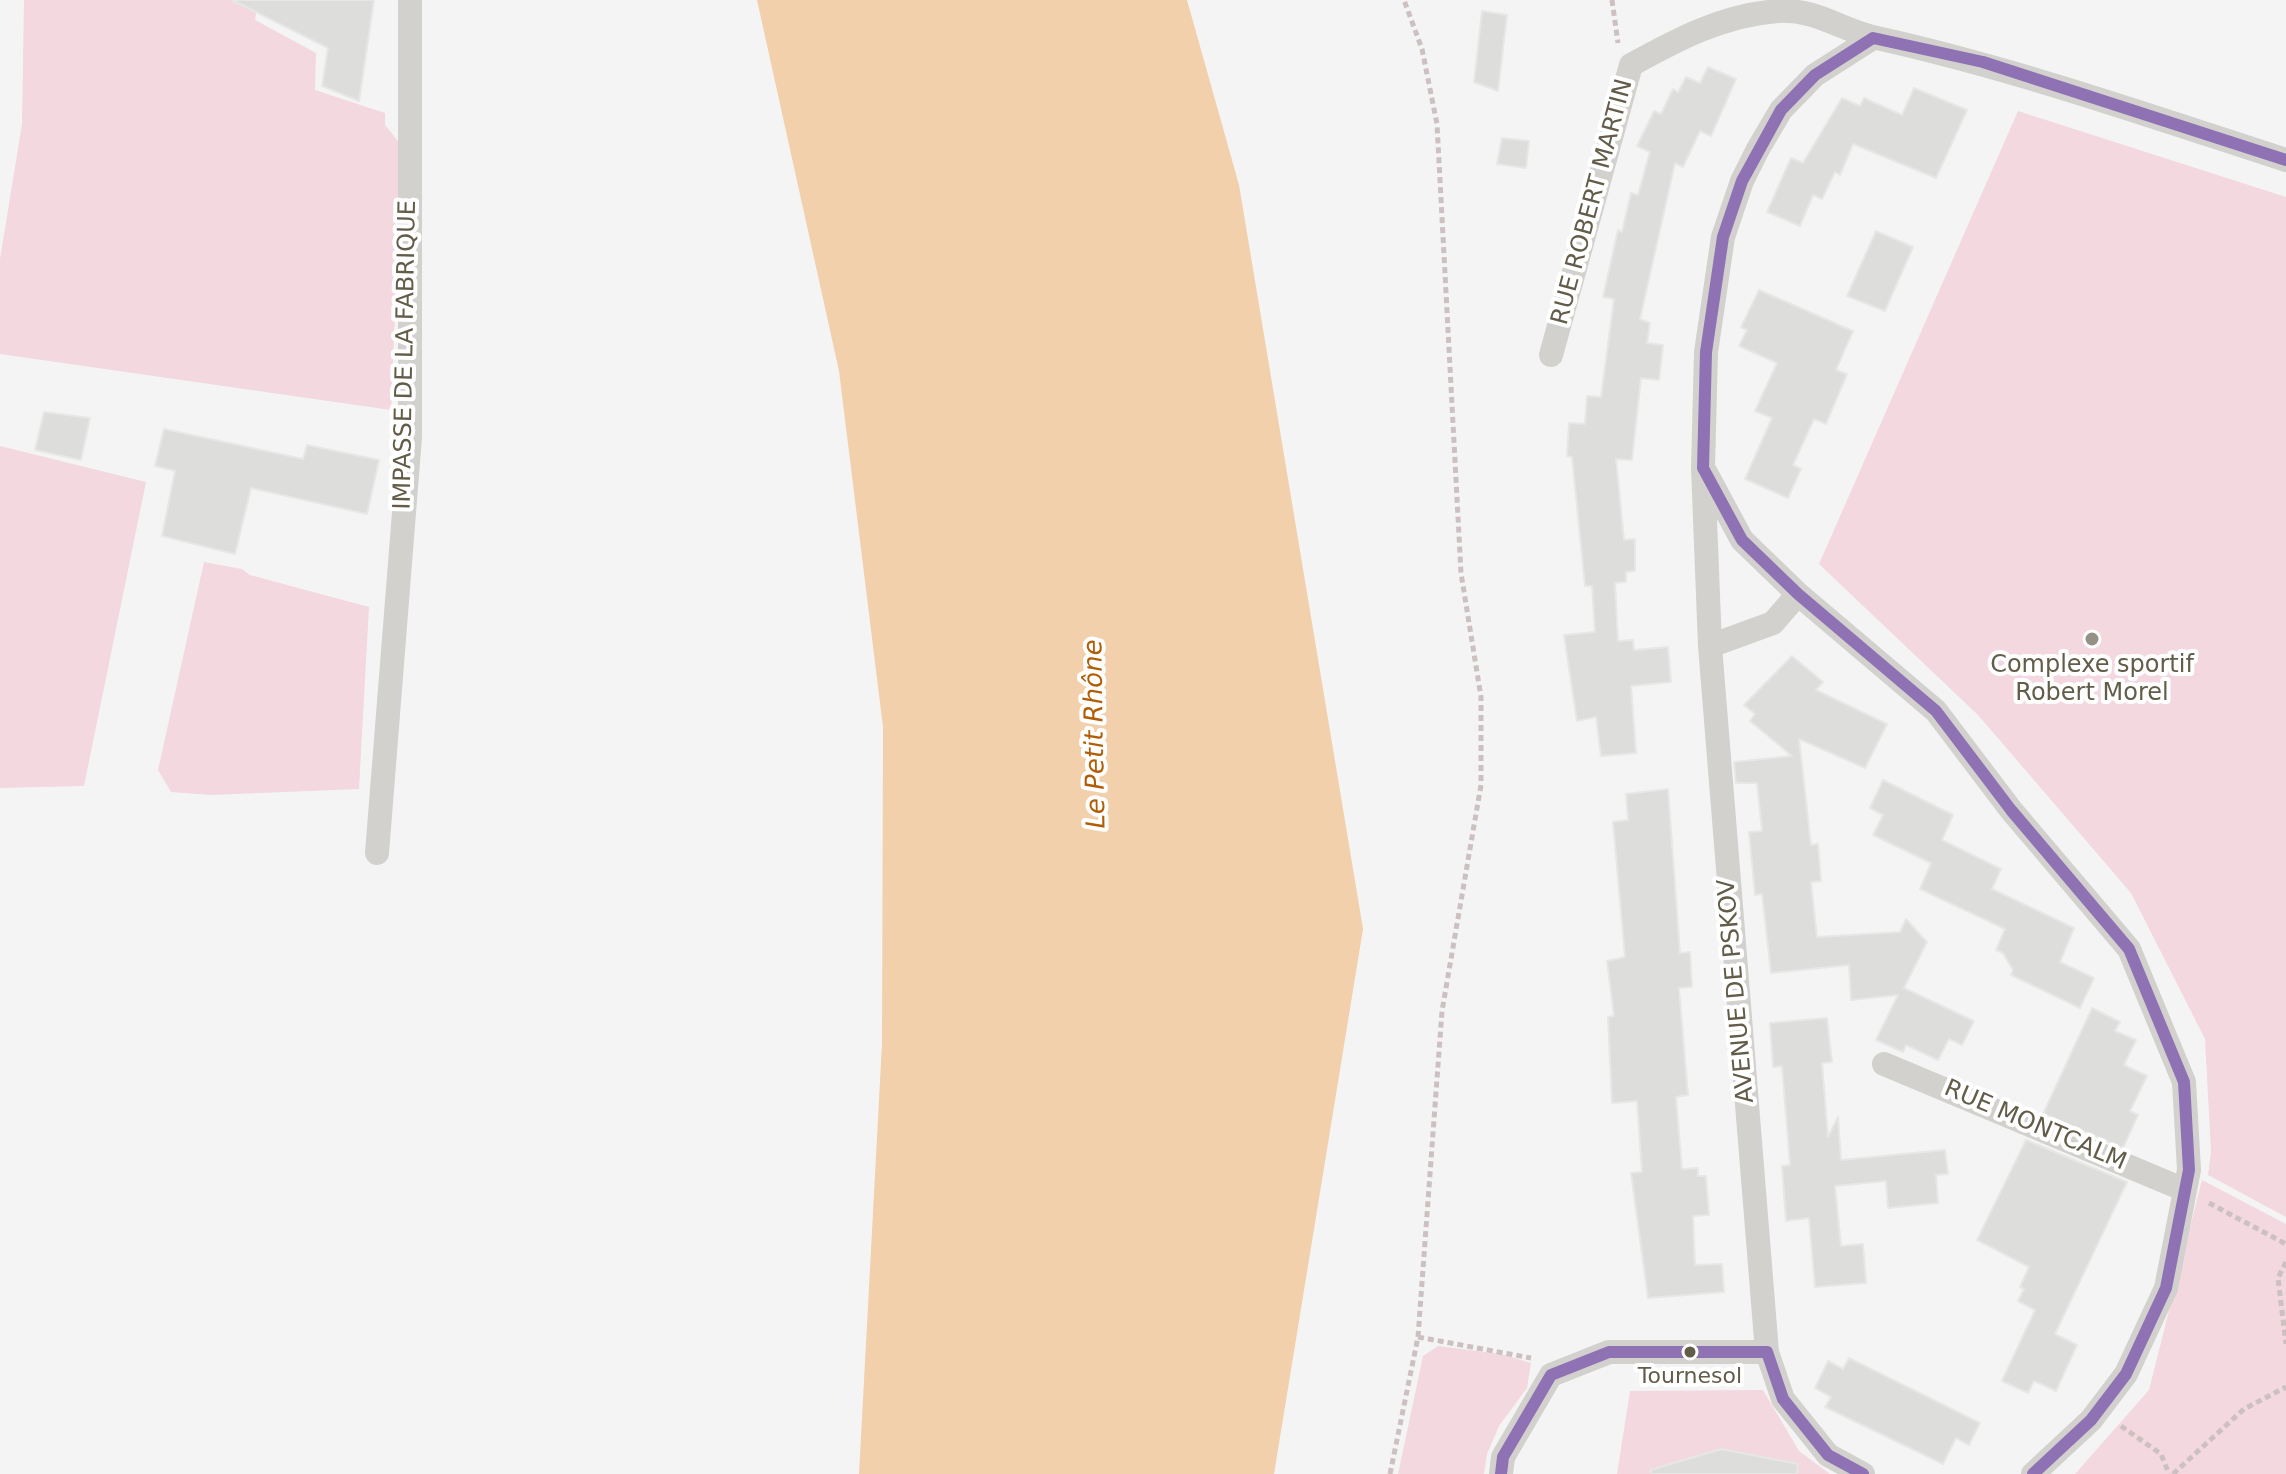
<!DOCTYPE html>
<meta charset="utf-8">
<style>
body{margin:0}
canvas{display:block;background:#f4f4f4}
</style>
<canvas width="2286" height="1474"></canvas>
<script>
const ctx = document.querySelector('canvas').getContext('2d');
ctx.lineJoin = 'round';
function fillPath(path, color) {
  ctx.fillStyle = color;
  ctx.fill(path, 'evenodd');
}
function strokePath(path, color, width, dash) {
  ctx.strokeStyle = color;
  ctx.lineWidth = width;
  ctx.lineCap = dash ? 'butt' : 'round';
  ctx.setLineDash(dash || []);
  ctx.stroke(path);
}
function write(font, color, halo, rows, align = 'center') {
  ctx.font = font + ' "DejaVu Sans",sans-serif';
  ctx.lineWidth = 8;
  ctx.setLineDash([]);
  ctx.textBaseline = 'middle';
  ctx.strokeStyle = halo;
  ctx.fillStyle = color;
  for (const [text, x, y, turn = 0] of rows) {
    ctx.save();
    ctx.translate(x, y);
    ctx.rotate((+turn || 0) * Math.PI / 180);
    ctx.textAlign = isNaN(turn) ? turn : align;
    if (halo) ctx.strokeText(text, 0, 0);
    ctx.fillText(text, 0, 0);
    ctx.restore();
  }
}
const green = new Path2D(`
 M24,0h234l-3,20 61,33 -1,37 70,23v12l17,21 -11,264 -391,-56v-95l22,-135z
 M2018,111l268,86v1020l-78,-42 3,-23 -6,-113 -74,-146 -153,-178 -159,-151z
 M0,446l146,36 -62,304 -84,2z
 M204,562l38,7 8,6 119,32 -10,182 -148,6 -40,-3 -13,-22z
 M2202,1180l84,44v250h-211l74,-84z
 M1438,1346l63,8 30,9 -4,25 -28,38 -12,28 -3,20h-86l25,-118z
 M1763,1390l36,61 31,23h-213l13,-83z`);
const water = new Path2D(`
 M757,0h430l52,185 124,744 -89,545h-415l23,-430 1,-317 -44,-356z`);
const building = new Path2D(`
 M232,0h142l-15,101 -37,-15 6,-38z
 M1482,11l25,4 -9,76 -24,-9z
 M1708,67l28,12 -25,57 -11,-5 -17,36 -8,-4 -35,156 10,4 -3,20 16,2 -4,35 -18,-2 -9,82 -16,-1 8,81 11,-1v32l-9,1v10l-11,1 3,58 15,-1 1,10 34,-3 3,35 -40,4 5,67 -35,3 -5,-39 -19,4 -13,-86 31,-3 -3,-46h-7l-13,-129 -5,-1 2,-33 16,1 2,-28 14,1 13,-98 -11,-2 15,-67 4,2 9,-39 7,2 12,-43 -13,-6 17,-35 7,3 12,-25 5,3 8,-15 14,6z
 M1914,88l53,22 -31,68 -83,-34 -13,31 -5,-3 -13,27 -9,-4 -13,31 -33,-14 24,-54 12,5 39,-65 18,8 4,-8 38,17z
 M1502,138l27,3 -3,27 -29,-4z
 M1876,231l37,16 -28,64 -38,-15z
 M1759,290l94,41 -17,39 11,4 -21,50 -12,-5 -21,46 8,4 -13,29 -43,-19 27,-61 -17,-7 22,-48 -38,-17 8,-16 -6,-3z
 M44,412l46,6 -9,42 -46,-10z
 M164,429l139,30 4,-14 72,15 -12,54 -116,-26 -16,66 -73,-18 13,-65 -20,-5z
 M1792,656l31,26 -7,8 71,34 -22,44 -66,-29 12,106 7,-1 3,37 -10,1 6,55 83,-5 6,-13 21,23 -23,46 70,33 -12,24 -13,-6 -11,21 -32,-15 -3,7 -27,-12 22,-45 -47,5 -2,-35 -78,8 -9,-79 -7,1 -6,-63 13,-1 -5,-48h-21l-2,-21 58,-6 -42,-35 5,-7 -11,-9z
 M1883,780l70,35 -11,25 59,29 -9,20 82,39 -14,34 34,16 -14,30 -69,-33 2,-5 -10,-17 -7,-3 9,-21 -85,-40 11,-26 -58,-28 10,-20 -13,-7z
 M1668,789l12,164 10,-1 2,35 -13,1 9,107 -12,2 6,72 16,-1v8h8l3,39 -16,1 2,49 27,-1 2,28 -76,6 -17,-125 11,-1 -5,-71 -25,2 -4,-86 6,-1 -7,-55 18,-4 -12,-135 15,-2 -2,-26z
 M2092,1008l28,14 -5,9 21,9 -12,25 23,11 -17,35 8,4 -15,33 -80,-34z
 M1827,1018l5,44 -10,1 6,74 10,-20 3,43 104,-10 3,24 -12,1 2,28 -50,5 -2,-27 -51,5 6,60 22,-2 3,39 -51,4 -6,-69 -23,3 -4,-55 8,-1 -8,-99 -9,1 -3,-44z
 M2026,1140l101,42 -72,152 22,11 -21,46 -22,-10 -6,12 -26,-12 33,-71 -17,-9 6,-12 -4,-2 9,-20 -52,-27z
 M1849,1358l131,65 -11,22 -13,-7 -13,26 -118,-57 6,-10 -16,-9 13,-27 15,8z
 M1721,1449l77,15 -1,10h-146l-1,-4z`);
const path = new Path2D(`
 M1612,0l6,43
 M2209,1203l77,41
 M2286,1262l-8,16 8,66
 M1418,1337l113,21
 M2121,1426l40,28 8,20
 M1390,1474l28,-137 24,-326 39,-226v-88l-20,-124 -24,-449 -15,-75 -18,-49
 M2173,1474l71,-65 42,-22`);
const street = new Path2D(`
 M1551,355l80,-290c47,-26 92,-50 147,-54 40,-2 62,19 99,27 139,31 273,78 409,122
 M1706,473l36,67 56,54 138,117 75,99 118,139 55,133 5,88 -23,118 -40,86 -35,46 -58,54
 M1710,646l63,-23 25,-29
 M377,853l33,-416v-437
 M1884,1064l301,126
 M1501,1474l2,-17 48,-82 58,-23h158
 M1863,1474l-35,-19 -45,-56 -16,-47 -57,-706 -7,-178 3,-116 17,-115 19,-56 16,-32 23,-39 34,-35 58,-37`);
const bus1 = new Path2D(`
 M1501,1474l2,-17 48,-82 58,-23h158l16,47 45,56 35,19
 M2033,1474l58,-54 35,-46 40,-86 23,-118 -5,-88 -55,-133 -118,-139 -75,-99 -138,-117 -56,-54 -39,-72 3,-116 17,-115 19,-56 39,-71 34,-35 58,-37 110,24 303,98`);
const markers = [
 [2092,639,8,"#959185"],
 [1690,1352,7,"#625c49"]
];
const busNames = [
 ["Tournesol",1690,1377]
];
const streetNames = [
 ["RUE ROBERT MARTIN",1593,202,-75],
 ["IMPASSE DE LA FABRIQUE",406,355,-89],
 ["AVENUE DE PSKOV",1737,991,-95],
 ["RUE MONTCALM",2035,1126,23]
];
const poiNames = [
 ["Complexe sportif",2092,666],
 ["Robert Morel",2092,694]
];
const waterNames = [
 ["Le Petit Rhône",1096,734,-91]
];
fillPath(green, '#f3d8e0');
fillPath(water, '#f2d0ab');
fillPath(building, '#dddddc');
strokePath(building, '#e7e7e5', 2);
strokePath(path, '#ccc0c0', 5, [6, 4]);
strokePath(street, '#d2d1cd', 24);
strokePath(bus1, '#8e72b4', 12);
for (const [x, y, r, color] of markers) {
  const dot = new Path2D();
  dot.arc(x, y, r, 0, 2 * Math.PI);
  ctx.fillStyle = color;
  ctx.fill(dot);
  strokePath(dot, '#fff', 3);
}
write('22px', '#625c49', '#fff', busNames);
write('24px', '#625c49', '#fff', streetNames);
write('24px', '#625c49', '#fff', poiNames);
write('italic 26px', '#b15d06', '#fff', waterNames);
</script>
